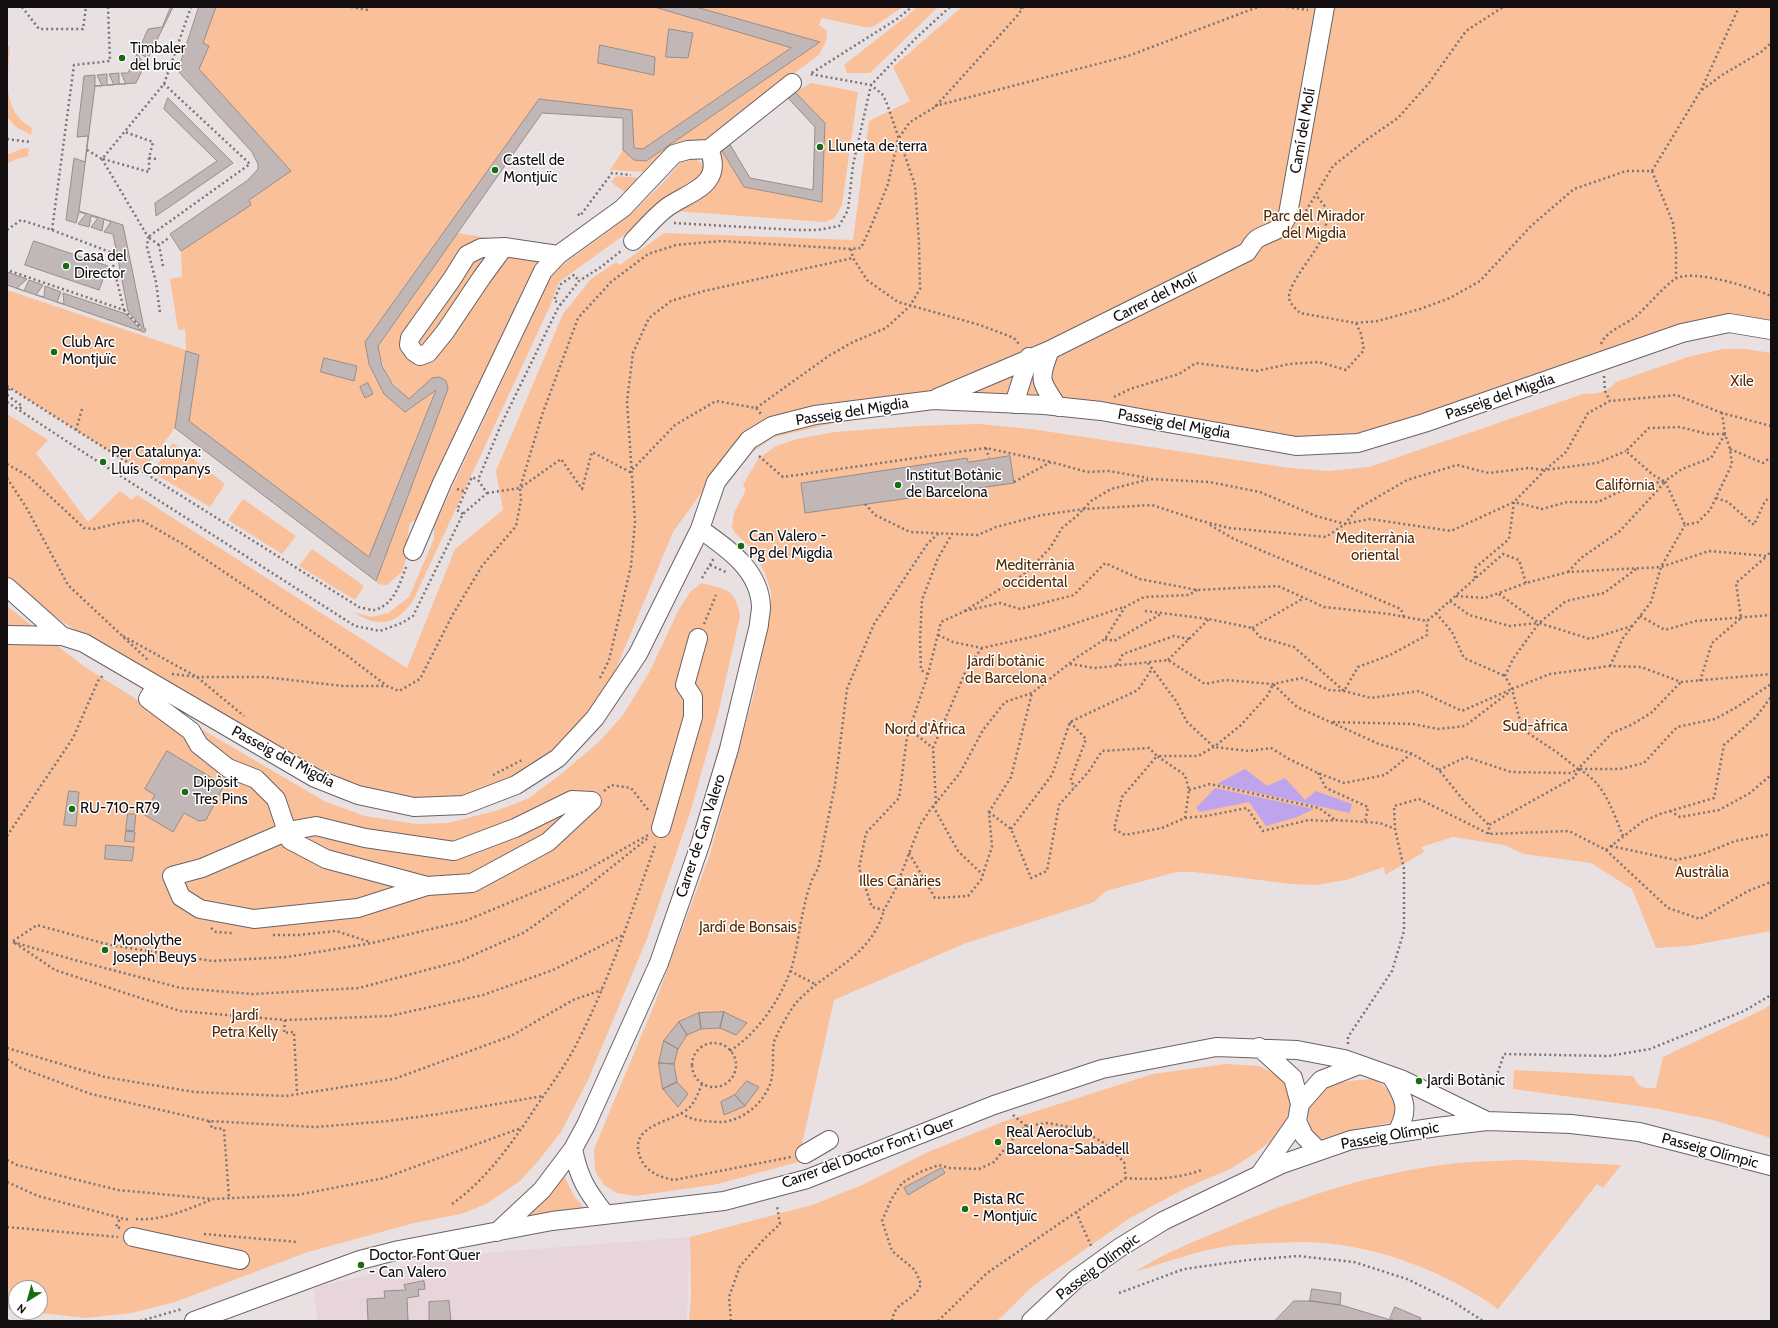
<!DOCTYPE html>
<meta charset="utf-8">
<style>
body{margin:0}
#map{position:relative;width:1778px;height:1328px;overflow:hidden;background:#e9e0e2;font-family:Cabin,sans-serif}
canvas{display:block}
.frame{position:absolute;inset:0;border:8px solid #120e0f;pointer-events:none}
.north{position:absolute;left:8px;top:1280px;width:40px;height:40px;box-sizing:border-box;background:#fff;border:1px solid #a09f9f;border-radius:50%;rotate:217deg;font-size:11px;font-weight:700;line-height:16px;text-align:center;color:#120e0f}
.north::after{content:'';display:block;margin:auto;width:14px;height:18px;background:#1a6c12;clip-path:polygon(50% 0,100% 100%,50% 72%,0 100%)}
</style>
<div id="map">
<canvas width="1778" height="1328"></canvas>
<div class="frame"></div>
<div class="north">N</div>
</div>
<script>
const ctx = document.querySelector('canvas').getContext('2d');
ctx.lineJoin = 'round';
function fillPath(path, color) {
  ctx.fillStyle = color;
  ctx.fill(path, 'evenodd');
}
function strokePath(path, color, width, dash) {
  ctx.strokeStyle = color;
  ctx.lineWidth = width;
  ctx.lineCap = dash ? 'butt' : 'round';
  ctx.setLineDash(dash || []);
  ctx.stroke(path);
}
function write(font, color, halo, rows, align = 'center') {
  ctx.font = font + ' Cabin,sans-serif';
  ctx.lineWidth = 3;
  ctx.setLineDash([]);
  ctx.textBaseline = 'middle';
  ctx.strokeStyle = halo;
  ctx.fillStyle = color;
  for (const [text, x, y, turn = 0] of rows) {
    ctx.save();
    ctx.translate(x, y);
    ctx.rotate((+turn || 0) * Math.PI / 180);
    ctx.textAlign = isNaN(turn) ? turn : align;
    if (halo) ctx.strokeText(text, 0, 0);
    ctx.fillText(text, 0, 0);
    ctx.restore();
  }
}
const built = new Path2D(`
 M690,1237l-3,84h-370l-3,-33 101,-25 69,-10z`);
const green = new Path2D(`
 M216,7h439l136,41 -148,101 -9,-1 -2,-38 -93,-11 -174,243 4,22 15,30 21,18 31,-22 -67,167 -180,-136 10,-66 -13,-4 -11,77 -33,44 -135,-86v-96l179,60 -1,-21 -7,1 -8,-51 12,-2 -1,-26 70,-46 -2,-5 42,-29 -92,-102 9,-23 -5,-3z
 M696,7h207l-30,20h-9l-42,-9 -3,7 7,5 1,9 -8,16 -115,85 -31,5 -28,27 -35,-2 13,-20 11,9 12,2 174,-119z
 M918,7h20l-68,66h-23l-3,-8z
 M962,7h809v323l-42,-7 -305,100 -128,23 -195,-35 -168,-11 -159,37 -65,45 -36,50 -60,144 -13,25 -45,50 -31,21 -31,16 -36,9 -36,3 -60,-9 -49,-23 -243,-142 -37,-25 -25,-25v-162l41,26 -12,13 52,69 32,-31 12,9 5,-5 270,173 48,-119 48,-39 -7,-39 67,-157 28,-35 25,-17 4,3 44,-32 189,7 16,-119 41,-20 -17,-34z
 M7,46h3c-2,32 -10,63 22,82l-1,7 -15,-8 -9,-10z
 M811,83l47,9 -16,113 -7,13 -10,4 -151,-11 47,-40 1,-6 -4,-14 3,-2 23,38 78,15 3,-79 -30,-31z
 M29,148l-1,8 -14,4 -7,4v-9l14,-6z
 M694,158l10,7v8l-11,12 -134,97 -9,24 -137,295c-18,25 -34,27 -60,11l18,5 17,-4 21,-16 25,-58v-13l117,-249 10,-11 67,-49 34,-33 21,-24z
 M616,176l24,2 -14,15 -15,-11z
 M457,233l33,5 -11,3 -73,94 12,26 83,-101 8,-3 35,1 -16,21 -109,239 -9,5 -3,15 4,5 -9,29 -15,13 -9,-1 -2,-3 72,-192 -2,-8 -5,-4 -9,1 -23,21c-20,-18 -25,-26 -31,-53z
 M499,250l-72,98 -7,1 -3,-10 57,-82z
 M1723,349h23l25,4v578l-82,15 -33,2 -24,-59 -41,-26 -67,-9 -20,-9 -51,-8 -32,10 3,5 -39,23 -1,-8 -38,13 -30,5 -24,-1 -98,-12h-17l-71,19 -12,11 -128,41 -132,57 -36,162 -80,22 -82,12 -19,-3 -13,-8 -9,-14 -1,-22 61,-146 55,-149 46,-168 15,-76v-18l-6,-19 -13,-24 -17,-16 -3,-6 2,-14 12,-23 -3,-5 15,-26 18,-13 21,-7 37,-7 82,-6 63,-2 52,5 259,39 39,3 40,-4 214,-73c15,-1 22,0 33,-12l75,-26z
 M173,443l52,41 -15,23 -58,-35z
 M243,499l53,37 -14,18 -54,-34z
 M312,549l52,37 -9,14 -56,-34z
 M702,583c25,7 33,5 38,33l-22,98 -28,99 -42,123 -60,144 -27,52 -22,28 -19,21 -34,23 -25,10 -47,9 -106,29 -133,50 -43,11 -46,5 -55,-6h9v-24h-24v22l-9,-1v-703l75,59 84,53 13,-2 147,86 39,14 51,8 32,-1 27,-7 24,-6 30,-12 32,-24 38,-32 24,-27 27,-44 29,-62 12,-18z
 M1771,1004v134l-58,-18 -60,-12 -140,-19 1,-19 119,6c6,12 11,13 23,12l7,-31 101,-48z
 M1226,1064l33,2 20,10 8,10 5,19 -8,20 -9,13 -24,18 -19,12 -46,20 -56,30 -96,67 -37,36h-308l2,-24 -1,-60 122,-32 50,-20 66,-33 74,-30 151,-48z
 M1373,1079c19,11 25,21 21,43l-47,9 -28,9c-20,-24 -11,-45 17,-56 11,-4 25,-4 37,-5z
 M1523,1160l98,5 -18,23 -6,-4 -99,125c-54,-39 -127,-66 -194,-67 -11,0 -23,1 -34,1 -14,1 -28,1 -42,3 -32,5 -62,16 -93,26 27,-18 58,-30 87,-42 71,-30 143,-55 219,-65 27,-4 54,-4 82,-5z
 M564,1175l10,21 9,11 -2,3 -51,5 -3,-2z`);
const water = new Path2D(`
 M1245,769l22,17 18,-8 20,22 11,-9 36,13 -2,9 -133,-29z
 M1215,788l99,21 -17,8 -31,9 -17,-24 -49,10 -4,-4z`);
const building = new Path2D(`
 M171,7h2l-37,76 -41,3 -16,125 44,14 21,103 2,1 -1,3h-3l-1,-1 -134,-46v-13l20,7 -10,9 7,3 5,-11 14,5 -7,10 8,2 1,-11 16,6 -4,10 7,2 -1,-11 63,21 15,16 1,-2 -14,-17 -15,-77 -9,-2 7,-10 -7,-3 -2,12 -11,-4 7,-9 -7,-2 -2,11 -11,-3 8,-10 -7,-2 -3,11 -10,-3 8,-62 11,4 3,-26 -11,1 7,-61 11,-1v11h7l-5,-11 10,-1v11h7l-5,-11 10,-1v11h7l-5,-11h7l9,-19 8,10 2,-6 -9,-6 10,-23 14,-2z
 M199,7h17l-13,36 6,3 -10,23 92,102 -42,29 2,5 -70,46 -11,-17 78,-54 10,-11v-5l-6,-12 -74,-81z
 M655,7h41l124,35 -174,119 -12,-1 -11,-10v-32l-81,-5 -164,233 4,20 11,19 16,14 23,-21 8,-1 6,4 2,8 -72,192 -201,-153 11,-77 13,4 -10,66 180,136 67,-167 -31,22 -21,-18 -15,-30 -4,-22 174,-243 93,11 2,38 9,1 148,-101z
 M669,29l24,4 -5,25 -22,-1z
 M600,45l55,12 -1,18 -56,-12z
 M795,92l30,31 -3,79 -78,-15 -23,-38 8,-6 21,35 63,12 2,-63 -27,-29z
 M168,98l65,65 -77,53 -1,-13 62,-42 -53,-52z
 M34,241l74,25 -9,24 -74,-25z
 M324,358l33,8 -3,15 -33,-9z
 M368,383l5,11 -8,4 -5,-11z
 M1010,456l4,27 -209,30 -4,-30 166,-25 1,4z
 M167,751l57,34 -18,35 -7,1 -15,-8 -11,19 -30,-18 12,-19 -10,-6z
 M69,791l10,1 -3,34 -12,-1z
 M128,814h8l-2,17 -8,-1z
 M126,831l9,1 -1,10 -9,-1z
 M106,845l28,2 -2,14 -27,-2z
 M724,1012l23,11 -11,12 -16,-7z
 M724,1012l-4,16 -19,1 -2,-16z
 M699,1013l2,16 -14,6 -8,-13z
 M679,1022l8,13 -9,14 -14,-8z
 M664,1041l14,8 -4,15 -15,-1z
 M659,1063l15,1 3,18 -14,7z
 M747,1081l12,6 -14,19 -10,-11z
 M677,1082l11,12 -10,13 -15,-18z
 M735,1095l10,11 -21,9 -3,-13z
 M942,1168l3,5 -37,22 -4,-7z
 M424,1281l1,8 -7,1 1,6 -12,2 1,23h-40l-1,-22 18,-1 -1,-7 22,-1 -2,-5z
 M1312,1289l29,4 -1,12 -30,-4z
 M449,1301l2,20h-22v-19z
 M1294,1301h18l29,4 53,16h-119z
 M1395,1307l26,11 -1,3h-25l-5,-2z`);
const path = new Path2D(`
 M22,7l17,22h44l3,-22
 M351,7l17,3
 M1015,7l7,1
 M1287,7l21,3
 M1702,90l20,-15 39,-23 10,-9
 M935,106l193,-50 130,-49
 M7,139l23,3
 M87,150l15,9 62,-75 27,-77
 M149,158l7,1
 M102,159l46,78 -1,10 9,35 4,31
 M103,159l46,13v-14l4,-16 -28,-10
 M1652,171l49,-81 38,-83
 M1652,171l21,52 3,24v31
 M1306,211l27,-45 33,-26 32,-22 31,-35 37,-52 37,-24
 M578,214l2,2 32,-43 19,2
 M674,223l123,7h21l21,-4 9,-16 5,-45 18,-80 45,-47 34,-31
 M7,230l14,-10 31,10 58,22 14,58 -117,-40
 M52,230l22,-165 36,-4 -2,-54
 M1771,230v1
 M159,245l-11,-8 102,-73 -86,-80
 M851,249l2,9 14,22 31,22 82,23 34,13 5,6
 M97,255l9,3
 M163,266l-4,-21 11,-8
 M561,305l-7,-5 7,-16 13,-9 5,6
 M124,310l17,18
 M1356,323l22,-2 42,-12 30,-11 30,-17 51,-55 43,-37 52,-18h26
 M1601,344c5,-13 24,-19 34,-27 13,-11 27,-29 40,-38 18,-11 78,9 96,17
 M1604,376l1,15 5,10
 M7,386l69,44
 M7,395l15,11 -3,4
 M7,395l3,-8
 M1114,397l16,-8 49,-15 17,-11 61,8 32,-7 30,-2 27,8 18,-20 -3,-16 -5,-11 -56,-10c-4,-4 -10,-9 -11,-15 -1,-15 28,-46 34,-62 4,-8 3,-19 4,-27l-11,-14
 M7,402l73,48 275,176 25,5 22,-8 11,-7 50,-102 24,-21 -9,-13 22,-53 58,-119 21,-27 22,-14 20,-16
 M756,408l74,-53 23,-13 33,-14 24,-22 10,-17 -1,-46 -4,-58 -29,-84 -4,-7 -11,-9 -61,-11 87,-55 15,-12
 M82,409l-6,21 283,177c4,1 11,3 15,3 21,-5 26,-28 33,-45
 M1725,434l-14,24 -29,11 -17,12 20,44 13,-3 12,-12 22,-46 -2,-15 -5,-15 -3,-21 49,13
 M986,448l3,10
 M1730,449l33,14 8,-6
 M759,456l24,21 203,-29 65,14
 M7,464l21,12 56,52 11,1 23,-6 23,-3 42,24 162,110 42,32 12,5 21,-12 33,-65 29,-48 34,-40 5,-26 -1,-12 22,-73 36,-97 33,-36 37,-28 28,-9 45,-4 130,8 10,-1 11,-24 16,-40 10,-45 12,-17 25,-15 83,-92 5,-8
 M7,478l19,29 42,78 81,76
 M1664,481l-11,-6 -27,-24 23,-23 31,-1 28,7h17
 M1014,482l37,-20 36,10 22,-1 39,7
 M457,489l9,3
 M487,493l33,-5 41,-29 21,30 10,-37 38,20 45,-47 41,-24 40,7 5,6
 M1716,498l12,4 26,23 11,-24 6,-4
 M865,504l10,11 35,17 68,3 18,-8 46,-12 42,-6 68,-4 46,15 31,8 97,9 19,-13 12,-15 50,-29 50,-15 32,8 39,-5 17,2 21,-18 22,-39 22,-12 66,-6 46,18
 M463,514l-6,-4 15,-33 6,3
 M1210,525l24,14 167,70 3,8
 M710,565l18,8
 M1636,569l-32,24 -38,8 -27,22 -26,36 -8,17 7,13 10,40 36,24 20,16 34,-36 19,-8 20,-12 30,-31
 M1568,572l13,-14 39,-27 45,-49
 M702,578l12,-20
 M1475,578v-10l34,-29 5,-37 28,7 25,-7h31l23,-11 17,-5 27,-5
 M1197,590l-8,5 -45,2 -19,10 -20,32 -29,19 -44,35 -27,9 -22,28 -23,43 -30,37 -10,15 -25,65 -11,20 -12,-3 -13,-39 7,-35 33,-35 8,-61 21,-63 13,-52 22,-10 63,-39 24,-25 12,-20 16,-13 13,-14 20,-12 39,-10 59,3 51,10 56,24 29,8 25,-5 81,12 63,-29 31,-32 52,-7 29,-12
 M1499,594l40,29 51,16 42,-13
 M1456,596l29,2 41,-15 42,-11 93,-5 48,-16 58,5 4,-5
 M1450,601l19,14 41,11 28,-3
 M965,611l35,-8 20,6 54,-14 31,-32 35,16 57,11 81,-4 46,21 65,7 38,7 76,-67 16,6 7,23
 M1145,611l64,8 43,9 8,9 34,10 50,44 14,-24 32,-12 37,-20v-14
 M1436,613l16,19 12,26 41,18
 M1640,616l25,14 31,-9 75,-6
 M704,624l12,-29
 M1252,628l52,-30
 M938,635l15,7 29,6 58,-13 84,-28
 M123,636l74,41 47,39
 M1105,639l9,2 47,-27
 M1168,660l41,-41
 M1148,663l28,38 11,21 27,25 35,4 22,-3 18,11 29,14 26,10 41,-8 26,-21
 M1070,664l25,4 73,-8 37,24 20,-4 48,4 29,-6 27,12 15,1 27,7 48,-7 43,20 50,-22
 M1117,665l6,-11 51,-18 15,3
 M1610,666l13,-28 28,-36 10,-35 24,-42
 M172,674l25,3h67l79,9h43
 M928,674l-7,-4 -1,-29 2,-41 16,-42 14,-24
 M600,678l9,-18 22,-94 4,-44 -8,-121 6,-48 16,-35 22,-17 33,-10 149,-33
 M1700,681l12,-38 29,-25 -5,-35 31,-27
 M1512,689l38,-15 60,-8 31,1 40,15 90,-8
 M1070,722l16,17 -15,40 3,9
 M1333,722l80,2 25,5 27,-3 43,-33
 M909,729l24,19
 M1439,770l27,-13 45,15 60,1 7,-4 -3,8 -86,48v9
 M1318,773l8,15 42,19 -3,15
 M493,775l29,-15
 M1189,790l21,-6 109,24 15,11
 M604,791l7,-6 20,3 18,23
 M936,803l-3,-55 34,-80 15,-20
 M933,806l25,45 25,24
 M1670,811l10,6 39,-7 31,-17 21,-18
 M989,812l22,17 20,49 16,-7 12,-66 30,-34 13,-20 47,-3 8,8 -35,41 -8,32 11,6 37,-7 23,-10 21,-2 41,-8 16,23 46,-11 17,1 9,-1 45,3 15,6
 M1185,818l4,-28 -4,-15 -28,-19h41l16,-9 27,-22 27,-30 5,-11 24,23 82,37 32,9 28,17 25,31 25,24
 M1011,829l41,-54 18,-53 68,-32 14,-21
 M7,836l66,-98 25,-57 6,-7
 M1623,836c-10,-24 -19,-55 -45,-67h42l24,-6 33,-36 38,-8 22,-12 34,-23
 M1611,846l65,14 27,-6 32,-13 36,-7
 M1606,850l36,-28 18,-8 54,-16 10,-53 32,-28 15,-20
 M909,853l26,45 33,-2 13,-16 11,-33 -3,-35 22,-35 21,-84
 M211,928l5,4 16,1
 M273,935h26l37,-4 34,11
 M13,941l24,-16 73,20 102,16 75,-4 85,-14 93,-22 118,-49 65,-37
 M13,942l65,19 103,27 72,6 106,-6 101,-27 65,-29 58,-42 65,-52
 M15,943l40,27 125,41 105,9 105,-4 93,-21 70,-25 70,-35
 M790,971l25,13
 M285,1020l-1,13 10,-1 3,62
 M692 1065a22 22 0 1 1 44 0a22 22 0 1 1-44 0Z
 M1348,1044v-7l44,-66 12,-40v-62l-9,-40 -1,-23 25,-7 70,35 80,-3 37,19 62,58 32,11 48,-28 23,-9
 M7,1048l98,29 89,15 92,4 108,-17 117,-43 62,-36 29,-10
 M730,1051c28,-19 48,-48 60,-79 6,-16 8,-35 11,-51 4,-17 7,-38 17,-52l17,-84 12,-96 27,-65 54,-81 11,-10
 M7,1059l14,9 70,26 118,27 106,6 73,-6 51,-7 104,-18
 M702,1084c-3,7 -7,18 -13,24 -17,15 -61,16 -49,49 6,15 19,20 34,23l117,-23
 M1493,1087l11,-33 105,2 41,-7 94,-38 27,-16
 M681,1113c11,8 24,8 37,9 25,1 51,-23 54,-46 2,-11 0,-23 2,-34 1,-5 17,-34 22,-39 30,-34 74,-43 88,-93
 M1013,1115l13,11
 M209,1121l3,7 12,1 5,69
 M7,1160l10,5 101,25 95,9 84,-4 87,-17 137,-50
 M7,1182l31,14 83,22
 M452,1204c31,-22 54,-53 76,-85 16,-25 36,-50 49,-76 33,-64 55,-133 79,-200
 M1076,1212l16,36
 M136,1219c26,2 53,-10 77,-20
 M7,1227l111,10
 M120,1228l-4,-1 4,-9 11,2
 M204,1234l93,8
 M1119,1293l65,-24 64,-9 50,-4 56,6 53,17 45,22 31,20
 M7,1320l4,1
 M140,1321l42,-12
 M731,1321l-2,-24 11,-31 25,-28 15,-14 -3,-18
 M892,1321c3,-17 11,-16 22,-26 3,-2 5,-7 7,-11l-6,-14 -23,-19 -10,-30 9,-21 11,-17 18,-11 19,-7 11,3 29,1 15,-7 22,-27 10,-9 22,-3 32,6 24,14 20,19 2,16c26,2 51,1 76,-8
 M938,1321l49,-48 139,-95`);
const minor = new Path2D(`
 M709,149l83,-66
 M504,247l-22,30 -37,55 -17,21 -8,3 -6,-4 -5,-7 1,-7 42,-59 15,-24 14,-7 23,-1 54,8
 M1050,350c-12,30 -10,31 8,57
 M937,398l113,-48 197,-98c3,-4 6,-10 10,-13 15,-10 23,-4 31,-25l37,-207
 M1014,404l15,-47
 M413,551l29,-68 101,-212 15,-16 65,-47 51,-54 14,-4 21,-1c15,35 -17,42 -40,57 -12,8 -25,24 -36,35
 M7,587l55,49
 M7,635l55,1 22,7 231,135 43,17 56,12 50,-2 52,-20 42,-27 37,-40 43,-64 62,-125 16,-47 33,-42 23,-14 43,-11 118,-15 111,5 57,6 195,35 62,-3 66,-20 258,-90 47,-10 42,7
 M156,686l-8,13 43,32 8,14 29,23 28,11 20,20 14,41 36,19 101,27 45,-3 76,-41 44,-41 -20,-1 -57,28 -61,23 -89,-13 -49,-12 -28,5 -86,37 -30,8 9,21 19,12 54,10 104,-11 69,-22
 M661,828l32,-111v-20l-8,-12 13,-47
 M1259,1047l34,31 7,26
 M1391,1076c13,21 20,34 5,57
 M1297,1121l7,15 15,15
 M573,1149c6,30 14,42 32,65
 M805,1154l24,-14
 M1260,1174l37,-53 3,-17 21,-24 38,-15
 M497,1232l45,-42 31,-41 13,-24 73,-162 42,-121 28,-93 30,-124c0,-6 2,-12 2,-18 -1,-37 -34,-59 -61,-78
 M133,1237l107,23
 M194,1321l166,-61 39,-10 153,-29 172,-20 83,-22 187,-74 108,-36 114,-22 81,3 47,9 59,21 84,41
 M1031,1321l45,-42 43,-31 44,-27 119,-57 69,-24 86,-13 50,-6 84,3 68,8 132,34`);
const markers = [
 [122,58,4,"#1a6c12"],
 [820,147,4,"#1a6c12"],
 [495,170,4,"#1a6c12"],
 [66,266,4,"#1a6c12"],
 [54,352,4,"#1a6c12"],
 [103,462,4,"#1a6c12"],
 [898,485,4,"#1a6c12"],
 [741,546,4,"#1a6c12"],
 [185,792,4,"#1a6c12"],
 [72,809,4,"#1a6c12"],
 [105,950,4,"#1a6c12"],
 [1419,1081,4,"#1a6c12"],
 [998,1142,4,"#1a6c12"],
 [965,1209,4,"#1a6c12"],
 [361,1265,4,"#1a6c12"]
];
const poiNames = [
 ["Timbaler",130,49],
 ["del bruc",130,66],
 ["Lluneta de terra",828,147],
 ["Castell de",503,161],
 ["Montjuïc",503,178],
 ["Casa del",74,257],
 ["Director",74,274],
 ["Club Arc",62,343],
 ["Montjuïc",62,360],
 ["Per Catalunya:",111,453],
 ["Lluís Companys",111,470],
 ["Institut Botànic",906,476],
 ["de Barcelona",906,493],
 ["Can Valero -",749,537],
 ["Pg del Migdia",749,554],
 ["Dipòsit",193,783],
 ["Tres Pins",193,800],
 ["RU-710-R79",80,809],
 ["Monolythe",113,941],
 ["Joseph Beuys",113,958],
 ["Jardi Botànic",1427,1081],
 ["Real Aeroclub",1006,1133],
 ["Barcelona-Sabadell",1006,1150],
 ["Pista RC",973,1200],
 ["- Montjuïc",973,1217],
 ["Doctor Font Quer",369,1256],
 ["- Can Valero",369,1273]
];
const streetNames = [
 ["Camí del Molí",1303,131,-80],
 ["Carrer del Molí",1155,298,-27],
 ["Passeig del Migdia",1500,397,-19],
 ["Passeig del Migdia",852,412,-9],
 ["Passeig del Migdia",1174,424,10],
 ["Passeig del Migdia",283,757,28],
 ["Carrer de Can Valero",701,836,-72],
 ["Passeig Olímpic",1390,1136,-10],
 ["Passeig Olímpic",1710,1151,15],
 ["Carrer del Doctor Font i Quer",868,1153,-20],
 ["Passeig Olímpic",1098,1267,-37]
];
const parkNames = [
 ["Parc del Mirador",1314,217],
 ["del Migdia",1314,234],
 ["Xile",1742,382],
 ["Califòrnia",1625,486],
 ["Mediterrània",1375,539],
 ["oriental",1375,556],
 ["Mediterrània",1035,566],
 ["occidental",1035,583],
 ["Jardí botànic",1006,662],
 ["de Barcelona",1006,679],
 ["Sud-àfrica",1535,727],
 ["Nord d'Àfrica",925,730],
 ["Austràlia",1702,873],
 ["Illes Canàries",900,882],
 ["Jardí de Bonsais",748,928],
 ["Jardí",245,1016],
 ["Petra Kelly",245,1033]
];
fillPath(built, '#e8d5db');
fillPath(green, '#fac099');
fillPath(water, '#bda4ed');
fillPath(building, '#c1b7b6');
strokePath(building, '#968d8b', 1);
strokePath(minor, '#6a6265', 20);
strokePath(path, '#797375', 2.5, [2, 3]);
strokePath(minor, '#fff', 18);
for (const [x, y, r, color] of markers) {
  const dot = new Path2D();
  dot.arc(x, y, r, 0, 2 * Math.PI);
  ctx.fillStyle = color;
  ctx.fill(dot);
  strokePath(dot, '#fff', 1.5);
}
write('15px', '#120e0f', '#fff', poiNames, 'left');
write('15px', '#120e0f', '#fff', streetNames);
write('15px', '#552800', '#fff', parkNames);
</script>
